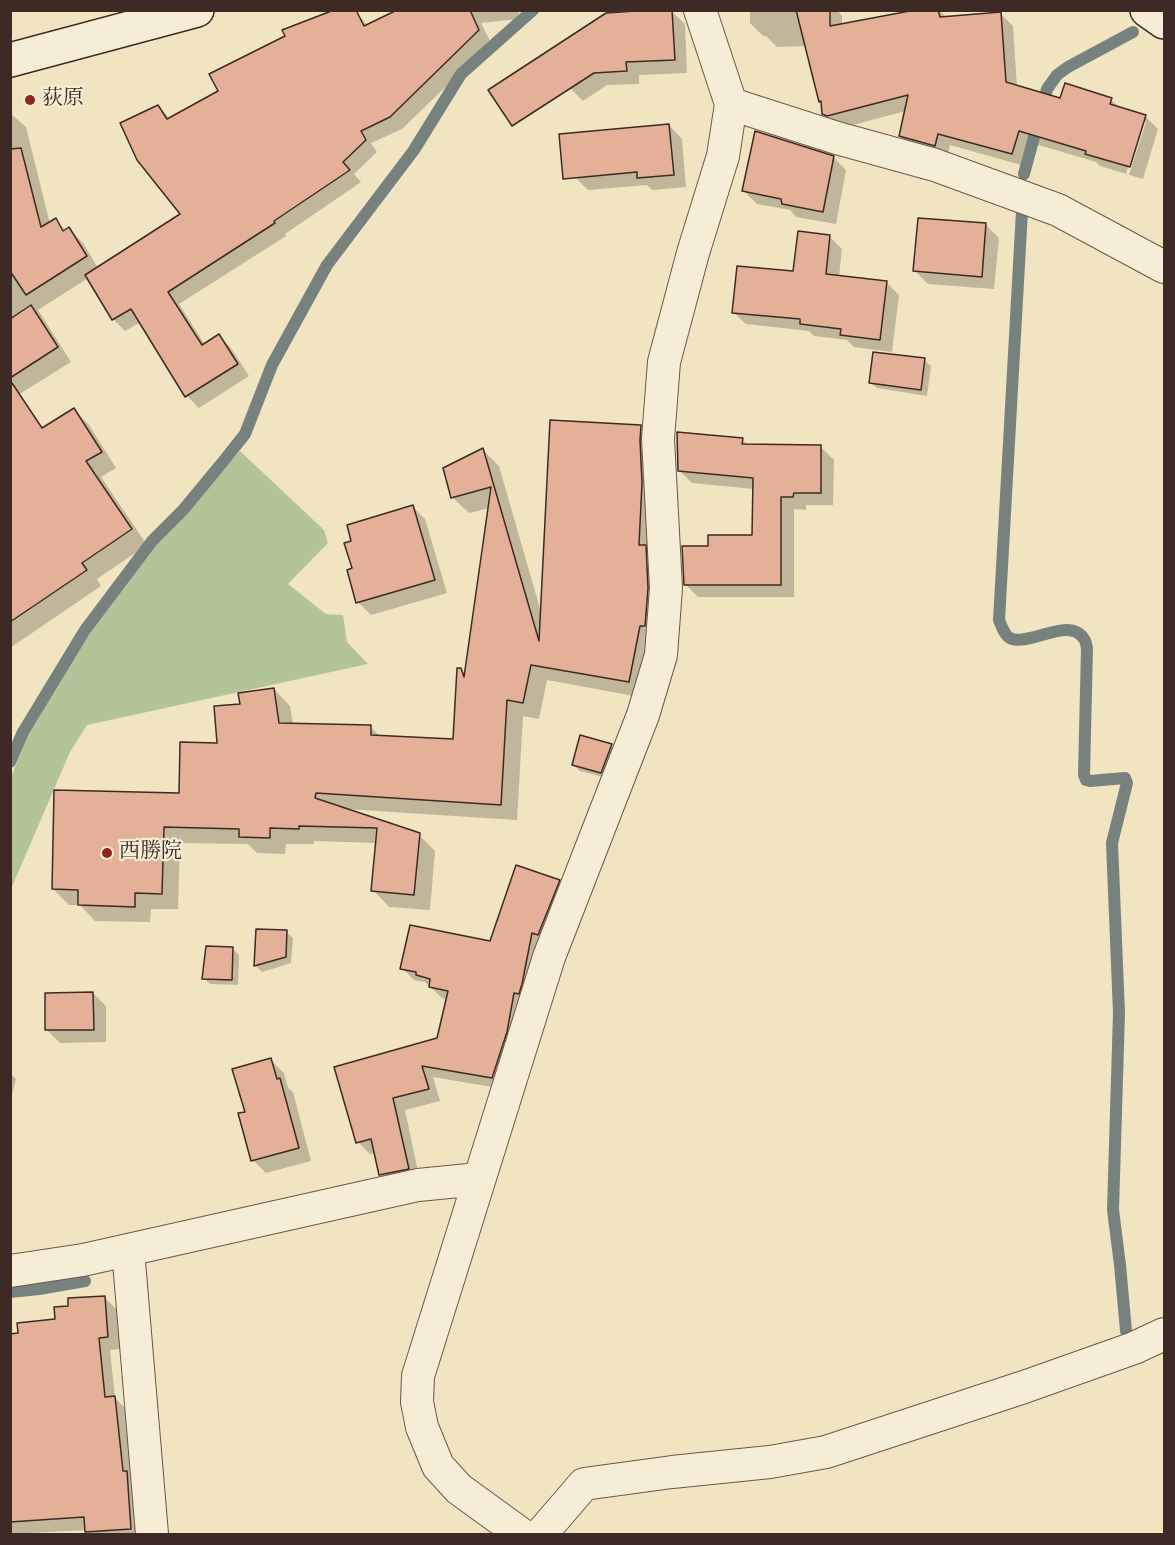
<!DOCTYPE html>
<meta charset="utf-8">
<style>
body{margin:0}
#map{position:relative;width:1175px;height:1545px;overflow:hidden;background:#f1e4c1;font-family:"IM FELL DW Pica",serif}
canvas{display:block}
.frame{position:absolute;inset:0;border:12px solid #3d2a24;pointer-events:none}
</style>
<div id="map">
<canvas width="1175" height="1545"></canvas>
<div class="frame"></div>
</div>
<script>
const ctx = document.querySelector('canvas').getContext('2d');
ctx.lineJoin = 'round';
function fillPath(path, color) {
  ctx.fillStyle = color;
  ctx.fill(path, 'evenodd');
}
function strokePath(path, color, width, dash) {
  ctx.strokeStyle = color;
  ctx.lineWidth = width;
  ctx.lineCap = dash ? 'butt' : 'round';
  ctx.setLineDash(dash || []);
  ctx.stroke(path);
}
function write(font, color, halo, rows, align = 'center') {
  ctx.font = font + ' "IM FELL DW Pica","Noto Serif JP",serif';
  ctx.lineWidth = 4.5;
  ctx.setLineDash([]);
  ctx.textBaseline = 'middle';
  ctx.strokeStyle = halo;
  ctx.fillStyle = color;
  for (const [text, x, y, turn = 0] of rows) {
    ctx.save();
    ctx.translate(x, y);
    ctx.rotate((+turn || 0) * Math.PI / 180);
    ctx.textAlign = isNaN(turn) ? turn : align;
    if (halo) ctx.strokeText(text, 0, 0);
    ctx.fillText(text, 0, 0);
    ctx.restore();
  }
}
const green = new Path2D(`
 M240,451l84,79 4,13 -40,41 38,30 17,1 4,27 21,22 -281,61 -17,27 -59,137v-112l18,-45 63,-102 59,-80z`);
const shadow = new Path2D(`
 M400,10h118l1,9 -38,4 10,20 -89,86 -31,14 6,9 -23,22 7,8 -76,52 1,2 -107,68 26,41 14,-9 12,12 18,28 -50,32 -12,-12 -46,-74 -16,9 -12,-12 -25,-41 -50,32 33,52 -61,38v-287l16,14 24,97 5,-4 11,11 3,-2 14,14 15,25 84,-53 -24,-109 12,13 185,-108 13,15z
 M750,10h87l5,6v10l81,-16h16l8,8 54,-4 12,12 4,61 44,13h50l9,8 25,8 13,13 -15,50 -43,-13 -4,-4 -64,-19 -7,23 -75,-21 -3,13 -34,-9 -13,-13 6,-25 -65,17 -5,-1 -13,-13v-11l-2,-2 -14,-55 -30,1 -11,-11h-3l-13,-13zM1142,122h4l-17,53 -3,-1z
 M671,11l14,13 2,49 -48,2v9l-32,1 -24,16 -13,-13z
 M669,125l13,14 4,48 -34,3 -5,-5 -59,5 -13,-13z
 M833,157l13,13 -10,54 -40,-7 -6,-7 -33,-6 -13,-13z
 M986,225l13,13 -5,51 -66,-5 -13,-13z
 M830,237l12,12 -3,28 48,6 12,12 -7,57 -38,-5 -7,-7 -33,-4 -5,-5 -63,-7 -13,-12 62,-39z
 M924,360l7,6 -4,30 -50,-8 -7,-6z
 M74,410l15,15 27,43 -15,9 46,68 -50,34 4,7 -91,62v-100z
 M640,427l17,16 1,57 -13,198 -98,-18 -8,39 -16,-3 -6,104 -171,-11 73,26 16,16 -5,59 -41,-3 -16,-17 4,-47 -63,-2v3h-28l-1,10 -28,-1 -9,-9 -68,-1 -2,66h-27l-1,13 -55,-1 -15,-16h-11l-16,-16 128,-94 38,-50 22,-40 33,-16 16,17 3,18 77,3 11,10 73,4 7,-72 5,6 24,-167 -21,5 -17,-16 31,-47 16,16 42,146z
 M742,439l6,6 73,2 13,13 -1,45h-27v5l-12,-1v88h-96l-13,-13 25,-37 43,-11 1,-47 -62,-6 -13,-13z
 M412,506l13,13 22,74 -76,22 -13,-13 -5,-33v-27z
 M581,737l30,9 7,6 -11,26 -27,-7 -7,-7z
 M559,881l12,12 -67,196 -71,-12 7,24 -35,9 15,71 -28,6 -12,-12 -5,-22 -5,1 -12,-12 81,-102 9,-40 -6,-2 -17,-16 -11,-2 -12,-12 89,-25z
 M286,932l7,6 -2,25 -29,9 -6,-6z
 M233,949l6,6 -1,30 -28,-1 -6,-6z
 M93,993l13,13v36l-46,1 -13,-13z
 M271,1060l13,13 4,15 5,4 18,69 -45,12 -13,-13 -6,-47z
 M10,1073l6,6 -6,23z
 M104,1297l13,13 3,39 -10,1 5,48 12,12 15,124h-52l-3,-4 -57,3v1h-20v-200h10l36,-14 14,-13z`);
const stream = new Path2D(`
 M1024,174l23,-85 10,-14 11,-8 65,-35
 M1022,211l-23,409c3,7 6,17 13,19 20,6 58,-23 72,0 2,2 2,6 3,9l-3,127 2,5 4,1 35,-3 2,5 -15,60 7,170 -6,197 7,55 6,66
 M10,762l13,-30 62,-102 67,-89 31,-31 43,-52 19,-24 27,-69 55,-100 87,-115 47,-76 72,-64
 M10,1292l29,-3 46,-8`);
const building = new Path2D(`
 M334,10h22l8,16 33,-16h73l9,20 -89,87 -29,14 5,9 -23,22 7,8 -76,51 1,2 -107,69 34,53 17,-11 19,30 -53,33 -54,-88 -19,11 -27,-45 95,-61 -43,-54 -17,-37 38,-18 9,14 51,-28 -9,-17 76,-38 -3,-6z
 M651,10h21l3,50 -49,2 1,9 -33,2 -82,53 -24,-36 118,-77z
 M796,10h34v16l85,-16h23l2,7 61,-5 5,70 54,16 5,-15 47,15 -2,6 36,11 -16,52 -45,-13 1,-3 -67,-20 -7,23 -74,-20 -3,12 -36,-10 9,-41 -81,21 -5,-2 -1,-13 -2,1z
 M669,124l5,51 -37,3v-6l-74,7 -4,-45z
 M755,131l79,25 -11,56 -41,-8 -1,-5 -39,-8z
 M21,148l20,79 15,-9 7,13 6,-4 18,29 -61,39 -16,-24v-122z
 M918,218l68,5 -4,54 -69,-6z
 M798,231l32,4 -4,39 61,7 -7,59 -40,-5 1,-6 -41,-5v-5l-68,-6 5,-47 56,5z
 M31,305l27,42 -48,31v-59z
 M873,352l52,6 -4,32 -52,-7z
 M10,380l32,48 32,-20 28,44 -16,9 46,68 -50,34 5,7 -77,52z
 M550,420l91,5 -1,15 2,43 -3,62h7l2,43 -3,38h-5l-11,56 -98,-17 -8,38 -16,-3 -6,105 -185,-12 -1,5 105,35 -6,62 -43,-4 6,-63 -78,-2v3l-29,-1v10l-31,-1v-8l-75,-2 -2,67 -27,-1v14l-57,-2v-15l-26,-1 2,-99 125,3 1,-51 37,1 -3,-37 26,-2 -2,-11 36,-5 5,35 92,2v10l82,4 4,-71h4l3,9 27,-190 -40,11 -8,-30 40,-20 56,193z
 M677,432l66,6 -1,6 79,1v48h-27l-1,4h-12v88h-97l-2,-39h26v-11h44l1,-57 -75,-7z
 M413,505l22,75 -79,23 -9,-33 5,-2 -8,-25 7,-2 -4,-16z
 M580,735l32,9 -11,29 -29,-8z
 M516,865l44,15 -22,55 -6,-2 -10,51 -3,10 -5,-1 -7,39 -15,46 -70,-12 7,23 -36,9 16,71 -30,6 -8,-36 -15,4 -22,-76 103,-29 11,-47 -19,-4 1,-8 -14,-4v-3l-16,-3 10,-44 80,16z
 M256,929l31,1 -1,27 -32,9z
 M206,946l27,1 -1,33 -30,-1z
 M93,992l1,38h-49v-37z
 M271,1058l6,21 3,-1 19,70 -48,13 -13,-48 7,-1 -13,-43z
 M105,1296l3,41 -9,1 6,59 10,-1 8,75h4l4,58 -46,3 -1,-15 -74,5v-188l8,-1 -1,-10 38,-4 -1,-12 14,-1v-8z`);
const minor = new Path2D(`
 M731,104l106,34 98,27 123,45 106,57
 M128,1250l24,284
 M10,1271l73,-11 335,-75 61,-6
 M521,1534l-62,-45 -21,-23 -16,-39 -5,-25 1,-26 131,-419 94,-242 18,-60 5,-67 -8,-149 6,-77 29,-109 30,-97 8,-52 -31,-94
 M541,1534l43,-50 88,-12 98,-10 56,-10 198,-65 110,-39 30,-14`);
const secondary = new Path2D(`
 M1147,10l17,12
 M10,60l187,-50`);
const markers = [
 [30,100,6,"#8f2418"],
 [107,853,6,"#8f2418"]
];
const poiNames = [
 ["荻原",42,100],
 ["西勝院",119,853]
];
fillPath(green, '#b3c598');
fillPath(shadow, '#0003');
strokePath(stream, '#77827f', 12);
fillPath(building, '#e4b098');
strokePath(building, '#3d2a24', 1.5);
strokePath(minor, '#6a584b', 34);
strokePath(secondary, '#3d2a24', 36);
strokePath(minor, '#f6edd7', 32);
strokePath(secondary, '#f6edd7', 33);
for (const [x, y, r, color] of markers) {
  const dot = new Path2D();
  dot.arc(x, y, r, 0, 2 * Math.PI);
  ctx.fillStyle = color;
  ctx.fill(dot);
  strokePath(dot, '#f6edd7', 2);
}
write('21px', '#3d2a24', '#f6edd7', poiNames, 'left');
</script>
